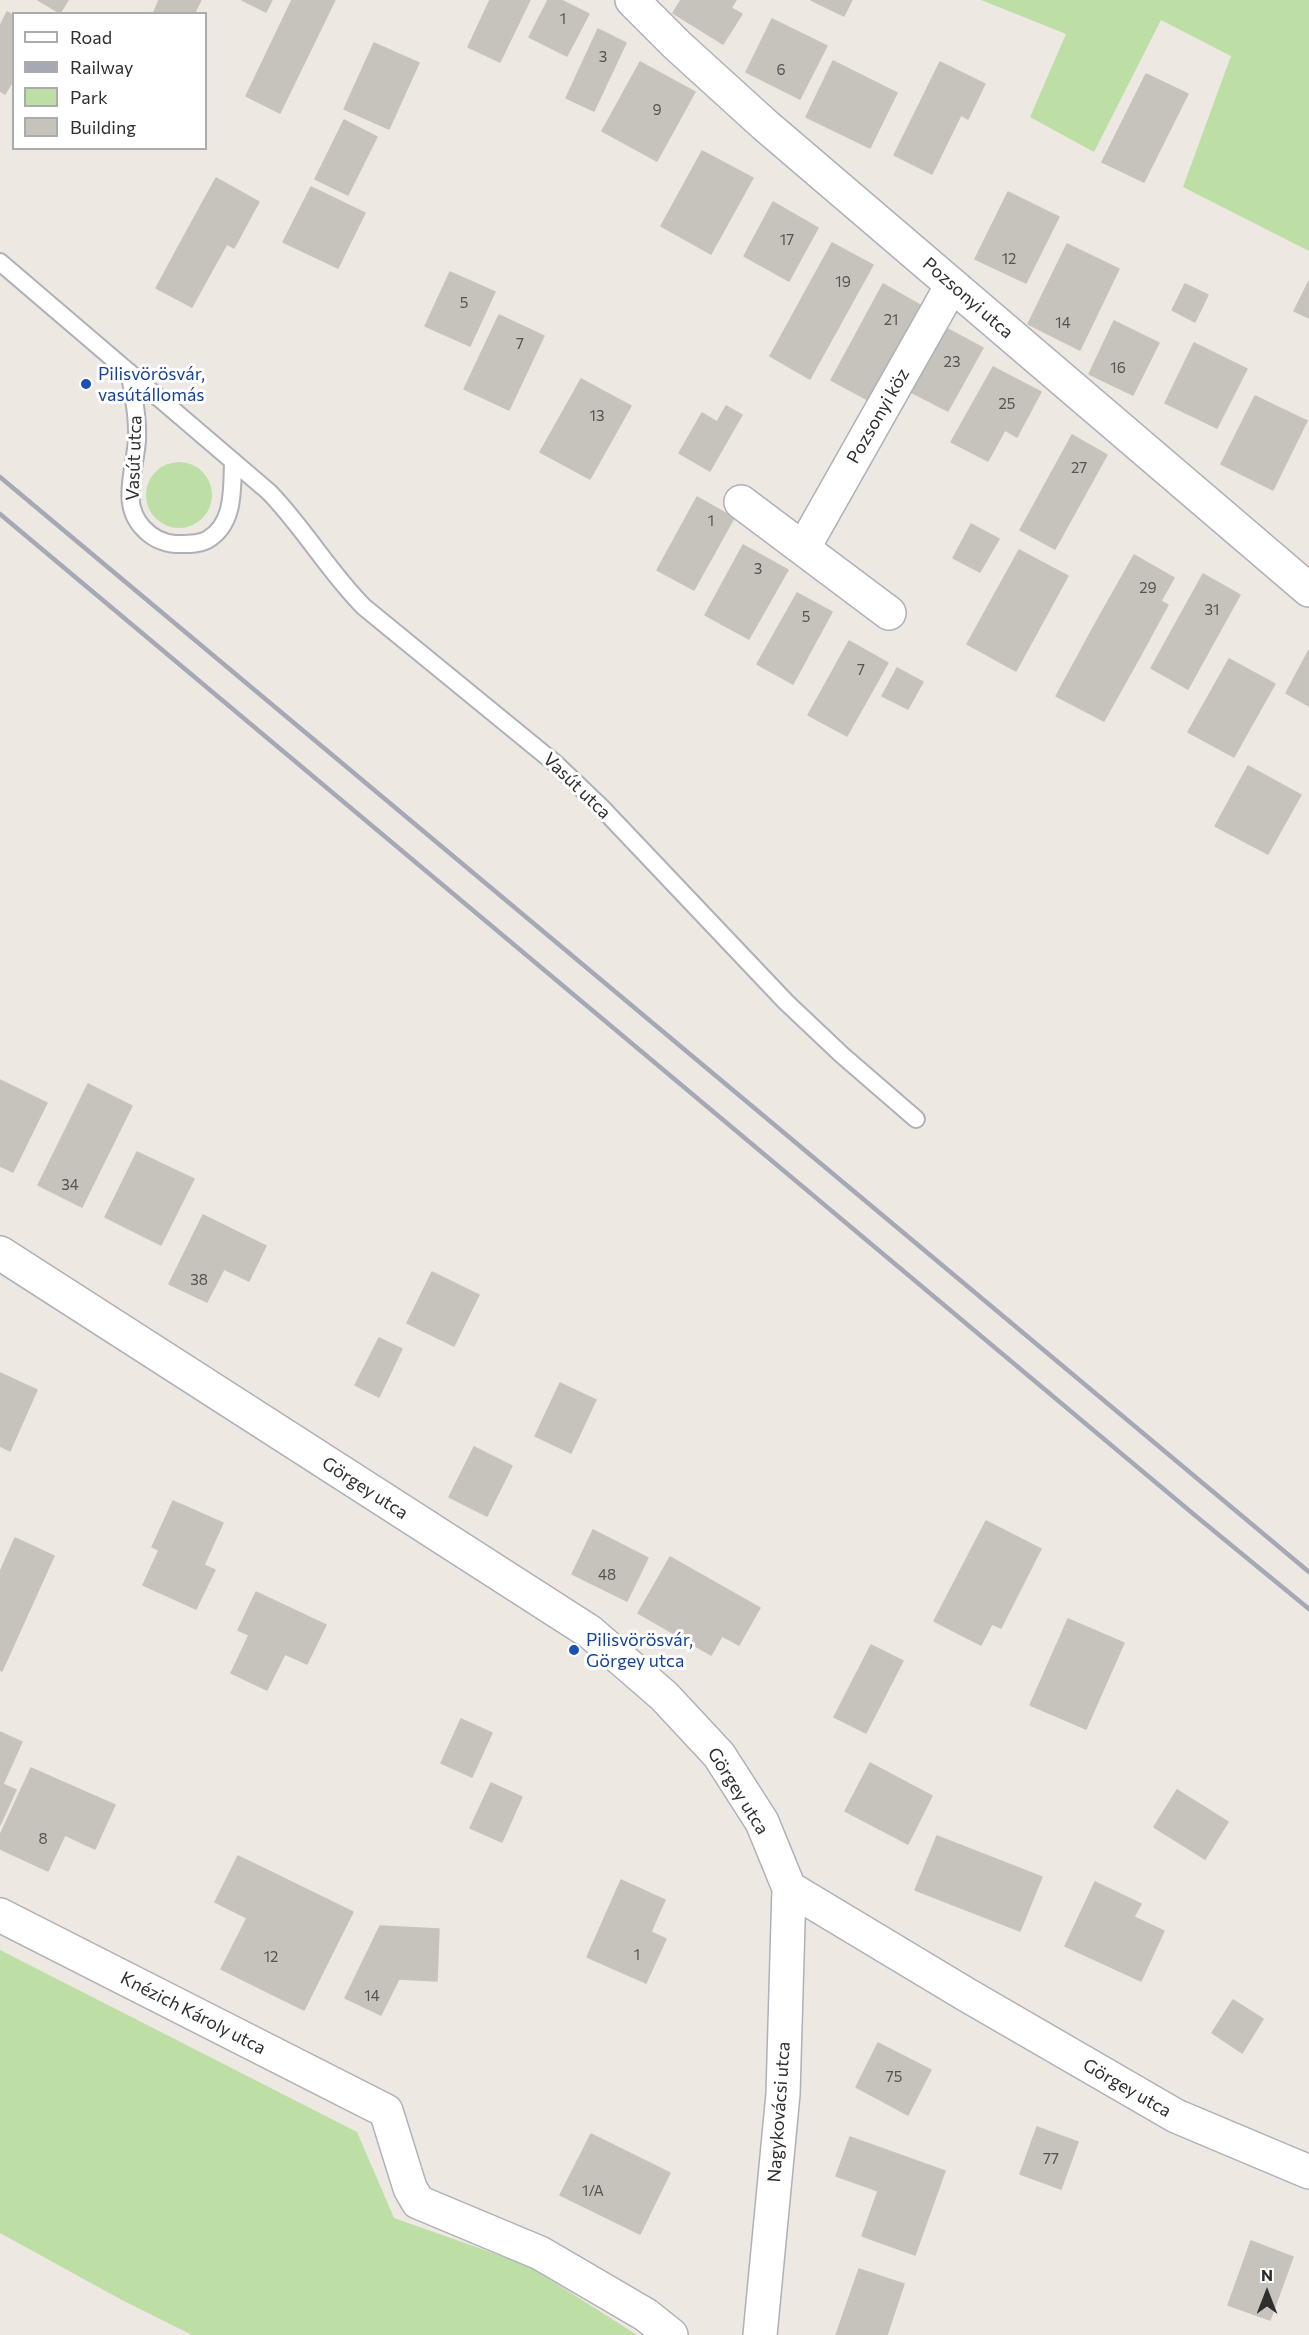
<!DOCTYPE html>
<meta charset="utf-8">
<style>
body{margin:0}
#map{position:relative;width:1309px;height:2335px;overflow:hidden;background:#ede8e2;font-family:Commissioner,sans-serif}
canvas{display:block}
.legend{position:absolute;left:12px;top:12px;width:195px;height:138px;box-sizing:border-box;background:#fff;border:2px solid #ababab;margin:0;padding:8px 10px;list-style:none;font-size:18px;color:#2e2e2e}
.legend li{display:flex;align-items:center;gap:12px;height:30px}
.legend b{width:30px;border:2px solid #ababab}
.north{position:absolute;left:1237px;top:2263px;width:60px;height:60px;-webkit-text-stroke:4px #fff;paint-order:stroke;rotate:0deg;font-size:16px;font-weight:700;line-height:24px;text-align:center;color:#2e2e2e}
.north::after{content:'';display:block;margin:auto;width:21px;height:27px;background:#2e2e2e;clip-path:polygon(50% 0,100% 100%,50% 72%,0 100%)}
</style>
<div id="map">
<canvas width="1309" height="2335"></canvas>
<ul class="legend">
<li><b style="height:8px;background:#fff"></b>Road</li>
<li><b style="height:8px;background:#a5a9b6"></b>Railway</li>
<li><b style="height:16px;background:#bddea4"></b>Park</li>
<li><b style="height:16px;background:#c6c3bd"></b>Building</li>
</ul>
<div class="north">N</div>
</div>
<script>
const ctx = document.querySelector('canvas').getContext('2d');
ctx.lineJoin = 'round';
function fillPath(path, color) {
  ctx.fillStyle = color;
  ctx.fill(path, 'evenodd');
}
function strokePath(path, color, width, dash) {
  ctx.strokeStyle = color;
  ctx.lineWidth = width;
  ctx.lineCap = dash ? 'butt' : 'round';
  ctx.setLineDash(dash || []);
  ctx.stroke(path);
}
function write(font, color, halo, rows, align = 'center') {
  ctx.font = font + ' Commissioner,sans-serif';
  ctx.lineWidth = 6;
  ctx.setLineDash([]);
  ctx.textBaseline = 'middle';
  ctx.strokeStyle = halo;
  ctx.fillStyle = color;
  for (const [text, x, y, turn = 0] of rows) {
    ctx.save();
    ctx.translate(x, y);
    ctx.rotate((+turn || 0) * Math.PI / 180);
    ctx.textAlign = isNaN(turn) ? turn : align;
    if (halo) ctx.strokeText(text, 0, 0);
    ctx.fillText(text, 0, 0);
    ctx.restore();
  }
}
const green = new Path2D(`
 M981,0h328v251l-126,-64 48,-131 -70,-36 -67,132 -64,-35 36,-83z
 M146 495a33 33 0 1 1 66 0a33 33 0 1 1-66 0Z
 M0,1950l357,182 37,86 133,47 110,70h-445l-72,-36 -120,-66z`);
const building = new Path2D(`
 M38,0h30l-8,13z
 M159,0h42l-7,14h-41z
 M242,0h30l-6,12z
 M292,0h43l-55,113 -34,-17z
 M490,0h40l-30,62 -32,-15z
 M548,0h13l28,14 -22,42 -38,-19z
 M681,0h55l-5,8 11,6 -19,30 -50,-31z
 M811,0h41l-8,16z
 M7,12l7,4v63l-9,15 -5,-3v-65z
 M772,19l55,27 -27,53 -54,-27z
 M598,29l28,14 -32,68 -28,-13z
 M374,43l45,20 -30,66 -45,-20z
 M833,61l64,32 -27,55 -64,-31z
 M640,62l55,30 -38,69 -55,-30z
 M940,62l45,22 -17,35 -7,-4 -29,59 -38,-19z
 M1146,74l42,20 -44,88 -42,-20z
 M344,120l33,17 -29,58 -33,-16z
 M702,151l51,27 -42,76 -50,-28z
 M216,178l43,24 -25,46 -7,-4 -8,14 -36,-20z
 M311,187l54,26 -27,55 -55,-26z
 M1008,192l51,25 -33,66 -51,-24z
 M773,202l45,26 -29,53 -45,-25z
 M183,238l36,20 -27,49 -36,-19z
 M832,243l41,22 -63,114 -40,-23z
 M1067,244l52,25 -39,81 -52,-26z
 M450,272l45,20 -25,54 -45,-20z
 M1309,281v37l-15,-7z
 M883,284l37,21 -52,95 -37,-20z
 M1185,284l23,11 -13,27 -23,-12z
 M499,315l45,21 -35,74 -45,-21z
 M1114,321l45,22 -26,52 -44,-21z
 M944,327l39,21 -35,63 -39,-20z
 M1194,343l53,26 -30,59 -52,-25z
 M993,367l48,25 -24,45 -12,-7 -17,31 -37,-19z
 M581,379l50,27 -41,73 -50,-27z
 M1255,396l52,25 -34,69 -52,-26z
 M726,406l16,9 -32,56 -31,-18 23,-40 15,9z
 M1072,435l35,20 -52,94 -35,-19z
 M697,497l37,21 -40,72 -37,-20z
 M971,524l28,15 -19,33 -27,-14z
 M743,545l45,25 -39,69 -44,-24z
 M1019,550l49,26 -52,95 -49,-27z
 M1134,555l40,23 -13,23 7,4 -26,48 -48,-27z
 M1203,574l37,21 -52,94 -37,-21z
 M797,593l35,19 -39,72 -36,-20z
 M1094,626l48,27 -38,68 -48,-25z
 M849,641l39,22 -41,73 -39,-21z
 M1309,650v56l-23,-13z
 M1229,659l46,25 -41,73 -46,-25z
 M897,668l26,14 -15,27 -26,-13z
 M1248,766l53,29 -33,59 -53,-28z
 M0,1080l47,23 -34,69 -13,-6z
 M88,1084l44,22 -50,101 -44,-22z
 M137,1152l57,27 -33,66 -56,-28z
 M203,1215l63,31 -17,35 -25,-12 -17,33 -38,-18z
 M432,1272l47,23 -25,51 -47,-23z
 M379,1338l23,11 -23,48 -24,-12z
 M0,1373l37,17 -27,61 -10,-5z
 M560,1383l36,17 -25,53 -36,-17z
 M474,1447l38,19 -25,50 -38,-19z
 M173,1501l50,22 -19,42 11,5 -19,39 -53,-24 16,-35 -7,-3z
 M986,1521l55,28 -40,79 -9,-4 -11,21 -47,-24z
 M593,1530l55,28 -21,43 -55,-27z
 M15,1538l39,18 -52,115 -2,-1v-98z
 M670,1557l90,51 -21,37 -17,-9 -11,19 -73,-42z
 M256,1592l70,33 -19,39 -22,-10 -18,36 -36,-17 18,-38 -11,-5z
 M1068,1619l56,24 -38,86 -56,-24z
 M871,1645l32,16 -37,72 -32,-16z
 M461,1719l31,14 -20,44 -31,-14z
 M0,1732l22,10 -19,42 13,6 -16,35z
 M870,1763l62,33 -24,48 -63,-33z
 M31,1768l84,37 -20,44 -30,-14 -17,36 -48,-22v-14z
 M491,1783l31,14 -20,45 -32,-14z
 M1177,1790l51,32 -23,37 -51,-32z
 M937,1836l105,41 -22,54 -105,-41z
 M238,1856l115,56 -49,98 -83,-41 26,-51 -32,-16z
 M621,1880l44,20 -14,32 15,7 -20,44 -59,-26z
 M1095,1882l46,22 -7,13 30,14 -23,50 -76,-35z
 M380,1926l59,3 -2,52 -38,-2 -18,36 -36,-17z
 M1233,2000l30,19 -21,34 -30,-20z
 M878,2043l53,27 -23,45 -52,-28z
 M1037,2127l41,15 -17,47 -41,-15z
 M591,2134l79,39 -30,61 -80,-39z
 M850,2137l95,34 -30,84 -53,-19 16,-45 -42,-15z
 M1251,2241l42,16 -23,63 -42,-15z
 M859,2269l45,15 -17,51h-51z`);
const lane = new Path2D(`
 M0,262l269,230c35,36 60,80 95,115l192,157 45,43 185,195 56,53 74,64
 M129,372c5,23 9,45 8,68 -2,30 -17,64 6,88 8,9 20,15 32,16 10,0 22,1 32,-4 28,-16 25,-51 26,-79`);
const street = new Path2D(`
 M632,0l45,45 88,80 544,465
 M741,502l148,111
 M804,547l148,-262
 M0,1253l590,379 74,64 55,59 43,67 27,66 178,107 209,121 133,56
 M0,1915l386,196 24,77 8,14 122,51 106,62 25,20
 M760,2335l23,-241 6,-206`);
const rail = new Path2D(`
 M0,477l1309,1095
 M0,514l1197,1003 112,92`);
const markers = [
 [86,384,6,"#1a4fb4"],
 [574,1650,6,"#1a4fb4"]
];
const numberNames = [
 ["1",563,19],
 ["3",603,57],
 ["6",781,70],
 ["9",657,110],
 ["17",787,240],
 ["12",1009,259],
 ["19",843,282],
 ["5",464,303],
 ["21",891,320],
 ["14",1063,323],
 ["7",520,344],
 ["23",952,362],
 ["16",1118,368],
 ["25",1007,404],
 ["13",597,416],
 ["27",1079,468],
 ["1",711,521],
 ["3",758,569],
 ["29",1148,588],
 ["31",1212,610],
 ["5",806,617],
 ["7",861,670],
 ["34",70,1185],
 ["38",199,1280],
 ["48",607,1575],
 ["8",43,1839],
 ["1",637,1955],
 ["12",271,1957],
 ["14",372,1996],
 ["75",894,2077],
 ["77",1051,2159],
 ["1/A",593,2191]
];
const streetNames = [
 ["Pozsonyi utca",968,298,41],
 ["Pozsonyi köz",878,416,-60],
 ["Vasút utca",134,458,-88],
 ["Vasút utca",577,786,44],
 ["Görgey utca",365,1488,33],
 ["Görgey utca",738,1791,58],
 ["Knézich Károly utca",193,2013,27],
 ["Görgey utca",1127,2088,30],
 ["Nagykovácsi utca",779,2112,-86]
];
const transitNames = [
 ["Pilisvörösvár,",98,374],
 ["vasútállomás",98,395],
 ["Pilisvörösvár,",586,1640],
 ["Görgey utca",586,1661]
];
fillPath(green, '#bddea4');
fillPath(building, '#c6c3bd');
strokePath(building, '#c9c3bb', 1.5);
strokePath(lane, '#aeb1b8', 20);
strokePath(street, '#aeb1b8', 36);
strokePath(lane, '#fff', 16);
strokePath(street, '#fff', 33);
strokePath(rail, '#a5a9b6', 4.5);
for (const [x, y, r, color] of markers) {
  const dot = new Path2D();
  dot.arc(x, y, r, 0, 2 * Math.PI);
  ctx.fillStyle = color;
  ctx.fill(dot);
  strokePath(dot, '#fff', 2);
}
write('15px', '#545352', null, numberNames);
write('18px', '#2e2e2e', '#fff', streetNames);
write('18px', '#164399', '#fff', transitNames, 'left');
</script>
